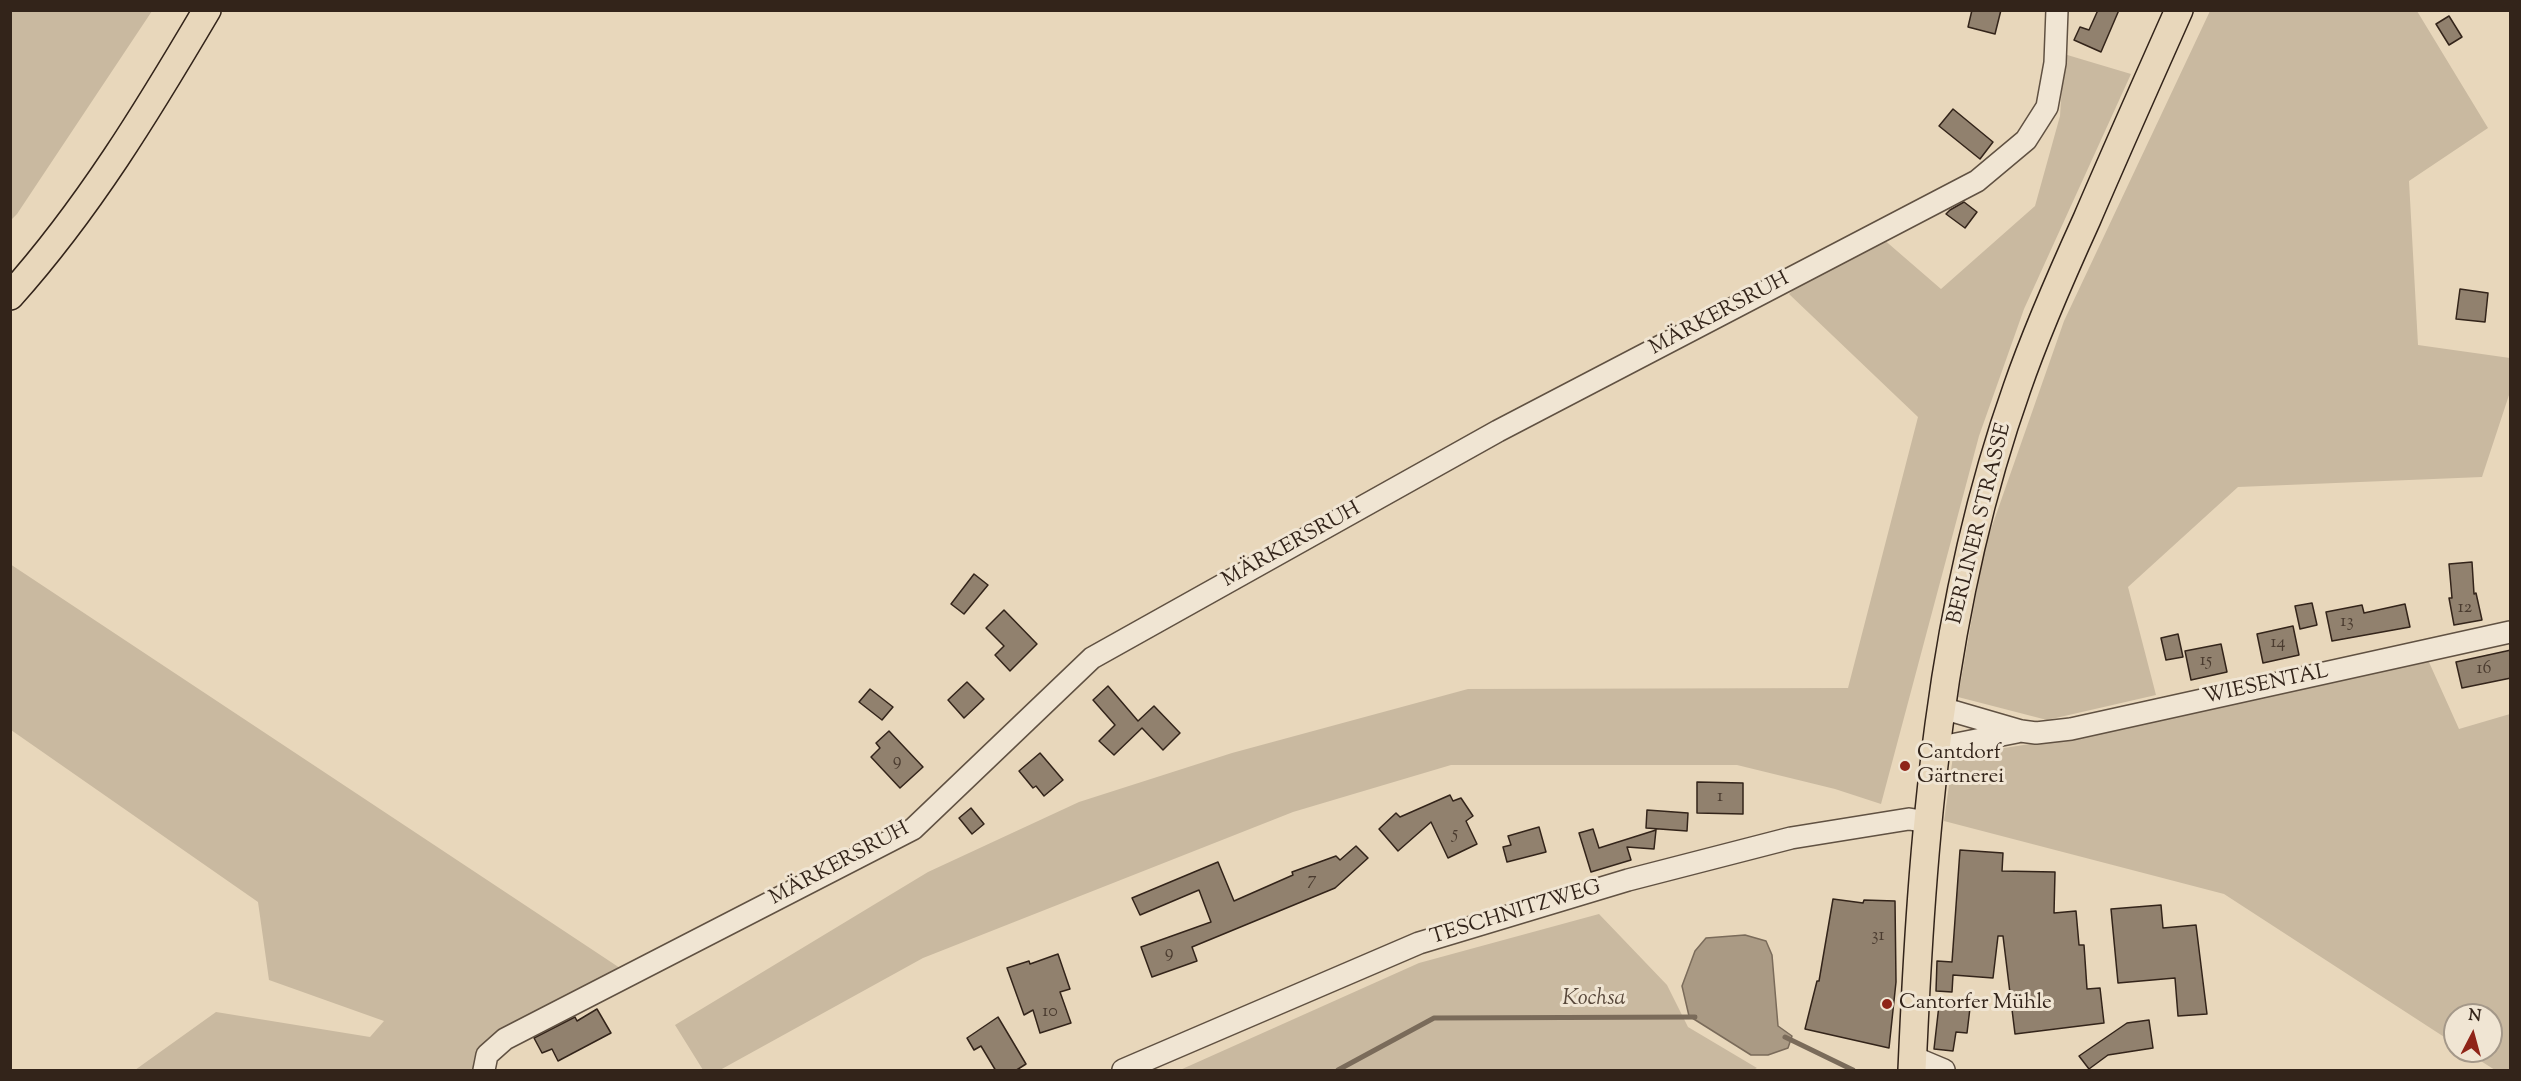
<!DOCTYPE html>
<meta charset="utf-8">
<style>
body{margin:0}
#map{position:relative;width:2521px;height:1081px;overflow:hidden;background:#e8d7bb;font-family:"Sorts Mill Goudy",serif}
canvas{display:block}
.frame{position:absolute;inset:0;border:12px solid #33241a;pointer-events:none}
.north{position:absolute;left:2443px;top:1003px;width:60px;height:60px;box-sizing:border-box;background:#f0e5d3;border:2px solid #a49889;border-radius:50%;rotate:6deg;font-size:16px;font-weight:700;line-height:24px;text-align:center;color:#33241a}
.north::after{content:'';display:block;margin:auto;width:21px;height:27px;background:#8f2418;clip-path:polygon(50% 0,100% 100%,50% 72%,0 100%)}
</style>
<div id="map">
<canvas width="2521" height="1081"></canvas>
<div class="frame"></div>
<div class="north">N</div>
</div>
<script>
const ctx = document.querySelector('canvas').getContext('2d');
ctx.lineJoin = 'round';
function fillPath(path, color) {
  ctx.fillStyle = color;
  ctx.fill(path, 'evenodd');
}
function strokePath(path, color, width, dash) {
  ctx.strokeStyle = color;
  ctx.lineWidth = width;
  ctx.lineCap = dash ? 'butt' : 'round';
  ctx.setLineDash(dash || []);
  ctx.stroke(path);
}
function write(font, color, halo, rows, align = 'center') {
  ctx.font = font + ' "Sorts Mill Goudy",serif';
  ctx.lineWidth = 6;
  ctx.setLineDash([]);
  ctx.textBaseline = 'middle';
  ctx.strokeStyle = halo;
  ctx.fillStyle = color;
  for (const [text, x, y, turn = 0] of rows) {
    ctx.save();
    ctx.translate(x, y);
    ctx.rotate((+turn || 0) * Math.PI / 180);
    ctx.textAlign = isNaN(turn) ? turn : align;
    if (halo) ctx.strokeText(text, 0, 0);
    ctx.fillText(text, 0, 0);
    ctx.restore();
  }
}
const green = new Path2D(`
 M11,10l141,1 -135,203 -6,6z
 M2210,11h207l71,117 -79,53 9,164 92,13v34l-28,85 -244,10 -110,100 28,108 -109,25 -89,-23 26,-148 80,-228z
 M2064,54l67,20 -107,235 -45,127 -98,368 -46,-15 -98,-24h-286l-158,47 -370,146 -203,112h-17l-28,-45 253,-153 151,-70 153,-49 236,-64 380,-1 70,-271 -129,-123 14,-14 79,-42 59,51 94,-83 25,-90z
 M10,564l616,408 -139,67 -10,31h-342l81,-58 154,25 14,-16 -115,-41 -11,-78 -247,-172z
 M2424,651l35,78 51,-15v356h-15l-30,-19h26v-36h-36v29l-231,-150 -280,-73 9,-65 115,-18z
 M1599,914l68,71 21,42 69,41 -4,2h-573l239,-107z`);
const water = new Path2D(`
 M1745,935l21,6 6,14 6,71 14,10 -4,12 -20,7h-17l-62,-39 -7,-30 13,-35 11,-13z`);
const stream = new Path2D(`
 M1785,1037l68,33
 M1338,1070l96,-52 261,-1`);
const building = new Path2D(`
 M1972,10h29l-6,24 -27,-7z
 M2098,10h21l-18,42 -27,-12 6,-13 9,3z
 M2449,16l13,21 -13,8 -13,-21z
 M1953,109l40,33 -13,17 -41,-33z
 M1964,202l13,10 -12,16 -19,-14 4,-4z
 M2460,289l28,4 -3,29 -29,-3z
 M2472,562l2,32 2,-1 6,27 -28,5 -5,-27h3l-3,-34z
 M974,574l14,11 -24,29 -13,-10z
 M2312,603l5,22 -17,4 -5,-23z
 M2405,604l5,23 -78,14 -6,-29 36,-7 2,8z
 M1004,610l33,34 -27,27 -15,-16 9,-9 -18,-18z
 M2293,626l6,29 -36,8 -6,-29z
 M2178,634l5,23 -17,3 -5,-22z
 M2221,644l6,28 -36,8 -6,-29z
 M2511,650v28l-49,10 -6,-26z
 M967,682l17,17 -20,19 -16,-18z
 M1108,686l30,35 16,-15 26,27 -17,17 -21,-22 -28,27 -15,-14 16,-16 -22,-25z
 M870,689l23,18 -11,13 -23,-18z
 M889,731l34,36 -23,21 -29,-31 9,-9 -4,-5z
 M1040,753l23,27 -19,16 -8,-10 -3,2 -14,-17z
 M1697,782l46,1v31l-46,-1z
 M1450,795l3,6 8,-3 12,18 -7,5 11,23 -29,14 -17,-36 -33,29 -19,-22 17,-16 4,4z
 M971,808l13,16 -12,10 -13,-16z
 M1647,810l41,3 -1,18 -41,-3z
 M1539,827l7,25 -39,10 -4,-15 8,-2 -3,-9z
 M1593,829l6,19 57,-18 -2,19 -27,-2 4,13 -40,12 -12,-39z
 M1356,846l12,12 -33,30 -143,59 5,14 -45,16 -11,-30 70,-25 -12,-32 -59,25 -8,-17 86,-36 16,39 59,-26 -1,-3 44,-16 4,4z
 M1960,850l43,3 -1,18 53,1 -1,41 22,-2 3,34h5l3,44 13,-1 4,35 -89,11 -12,-98h-5l-5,42 -40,-3 -1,17 -16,-1 1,-30 15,1z
 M1833,899l30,4 1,-3 31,1 1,81 -7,66 -84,-19 12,-48h2z
 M2161,905l2,23 33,-3 11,89 -29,2 -3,-38 -57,5 -7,-74z
 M1058,954l12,35 -10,3 11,31 -31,10 -7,-23 -9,5 -17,-47 22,-7 1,3z
 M1939,1005l31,3 -3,25 -11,-1 -3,19 -19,-2z
 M597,1009l14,24 -53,28 -6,-12 -10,4 -8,-15 41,-21 2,4z
 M998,1017l28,47 -11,7h-19l-15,-25 -7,4 -7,-12z
 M2149,1020l4,28 -45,7 -19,14 -10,-13 48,-33z`);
const minor = new Path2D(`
 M1942,708l79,23 15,2 35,-4 439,-97
 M1936,748l81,-16
 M1913,1057l31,13
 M484,1070l3,-15 18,-16 408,-210 179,-171 406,-227 479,-250 49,-41 21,-33 8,-44 2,-53
 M1123,1070l296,-127 209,-63 163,-42 118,-19 19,3`);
const major = new Path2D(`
 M10,296c78,-87 138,-186 197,-286
 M1912,1070c10,-230 27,-463 105,-682 20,-58 45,-114 70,-169 30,-70 61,-139 92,-209`);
const markers = [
 [1905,766,6,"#8f2418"],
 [1887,1004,6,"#8f2418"]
];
const numberNames = [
 ["12",2465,609],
 ["13",2347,623],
 ["14",2278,644],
 ["15",2206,662],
 ["16",2484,670],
 ["9",897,762],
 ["1",1720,798],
 ["5",1455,835],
 ["7",1312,881],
 ["31",1878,937],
 ["9",1169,954],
 ["10",1050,1013]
];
const streetNames = [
 ["MÄRKERSRUH",1720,315,-28],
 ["BERLINER STRASSE",1981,524,-76],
 ["MÄRKERSRUH",1292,546,-29],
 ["WIESENTAL",2266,686,-12],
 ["MÄRKERSRUH",840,865,-28],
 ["TESCHNITZWEG",1516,914,-17]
];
const poiNames = [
 ["Cantdorf",1917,754],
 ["Gärtnerei",1917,778],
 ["Cantorfer Mühle",1899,1004]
];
const waterNames = [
 ["Kochsa",1594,1000]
];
fillPath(green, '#c9b9a0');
fillPath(water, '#aa9a84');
strokePath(water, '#7a6b5a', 1.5);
strokePath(stream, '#7a6b5a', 5);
fillPath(building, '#91816e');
strokePath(building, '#33241a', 1.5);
strokePath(minor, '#605142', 24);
strokePath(major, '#33241a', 30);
strokePath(minor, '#f0e5d3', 21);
strokePath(major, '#e8d7bb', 27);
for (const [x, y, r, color] of markers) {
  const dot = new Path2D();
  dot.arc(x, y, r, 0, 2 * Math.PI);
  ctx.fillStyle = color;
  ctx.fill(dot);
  strokePath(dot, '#f0e5d3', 2);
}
write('18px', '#4a3b2f', null, numberNames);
write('21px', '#33241a', '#f0e5d3', streetNames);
write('21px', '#33241a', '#f0e5d3', poiNames, 'left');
write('italic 22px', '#57473a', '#f0e5d3', waterNames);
</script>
